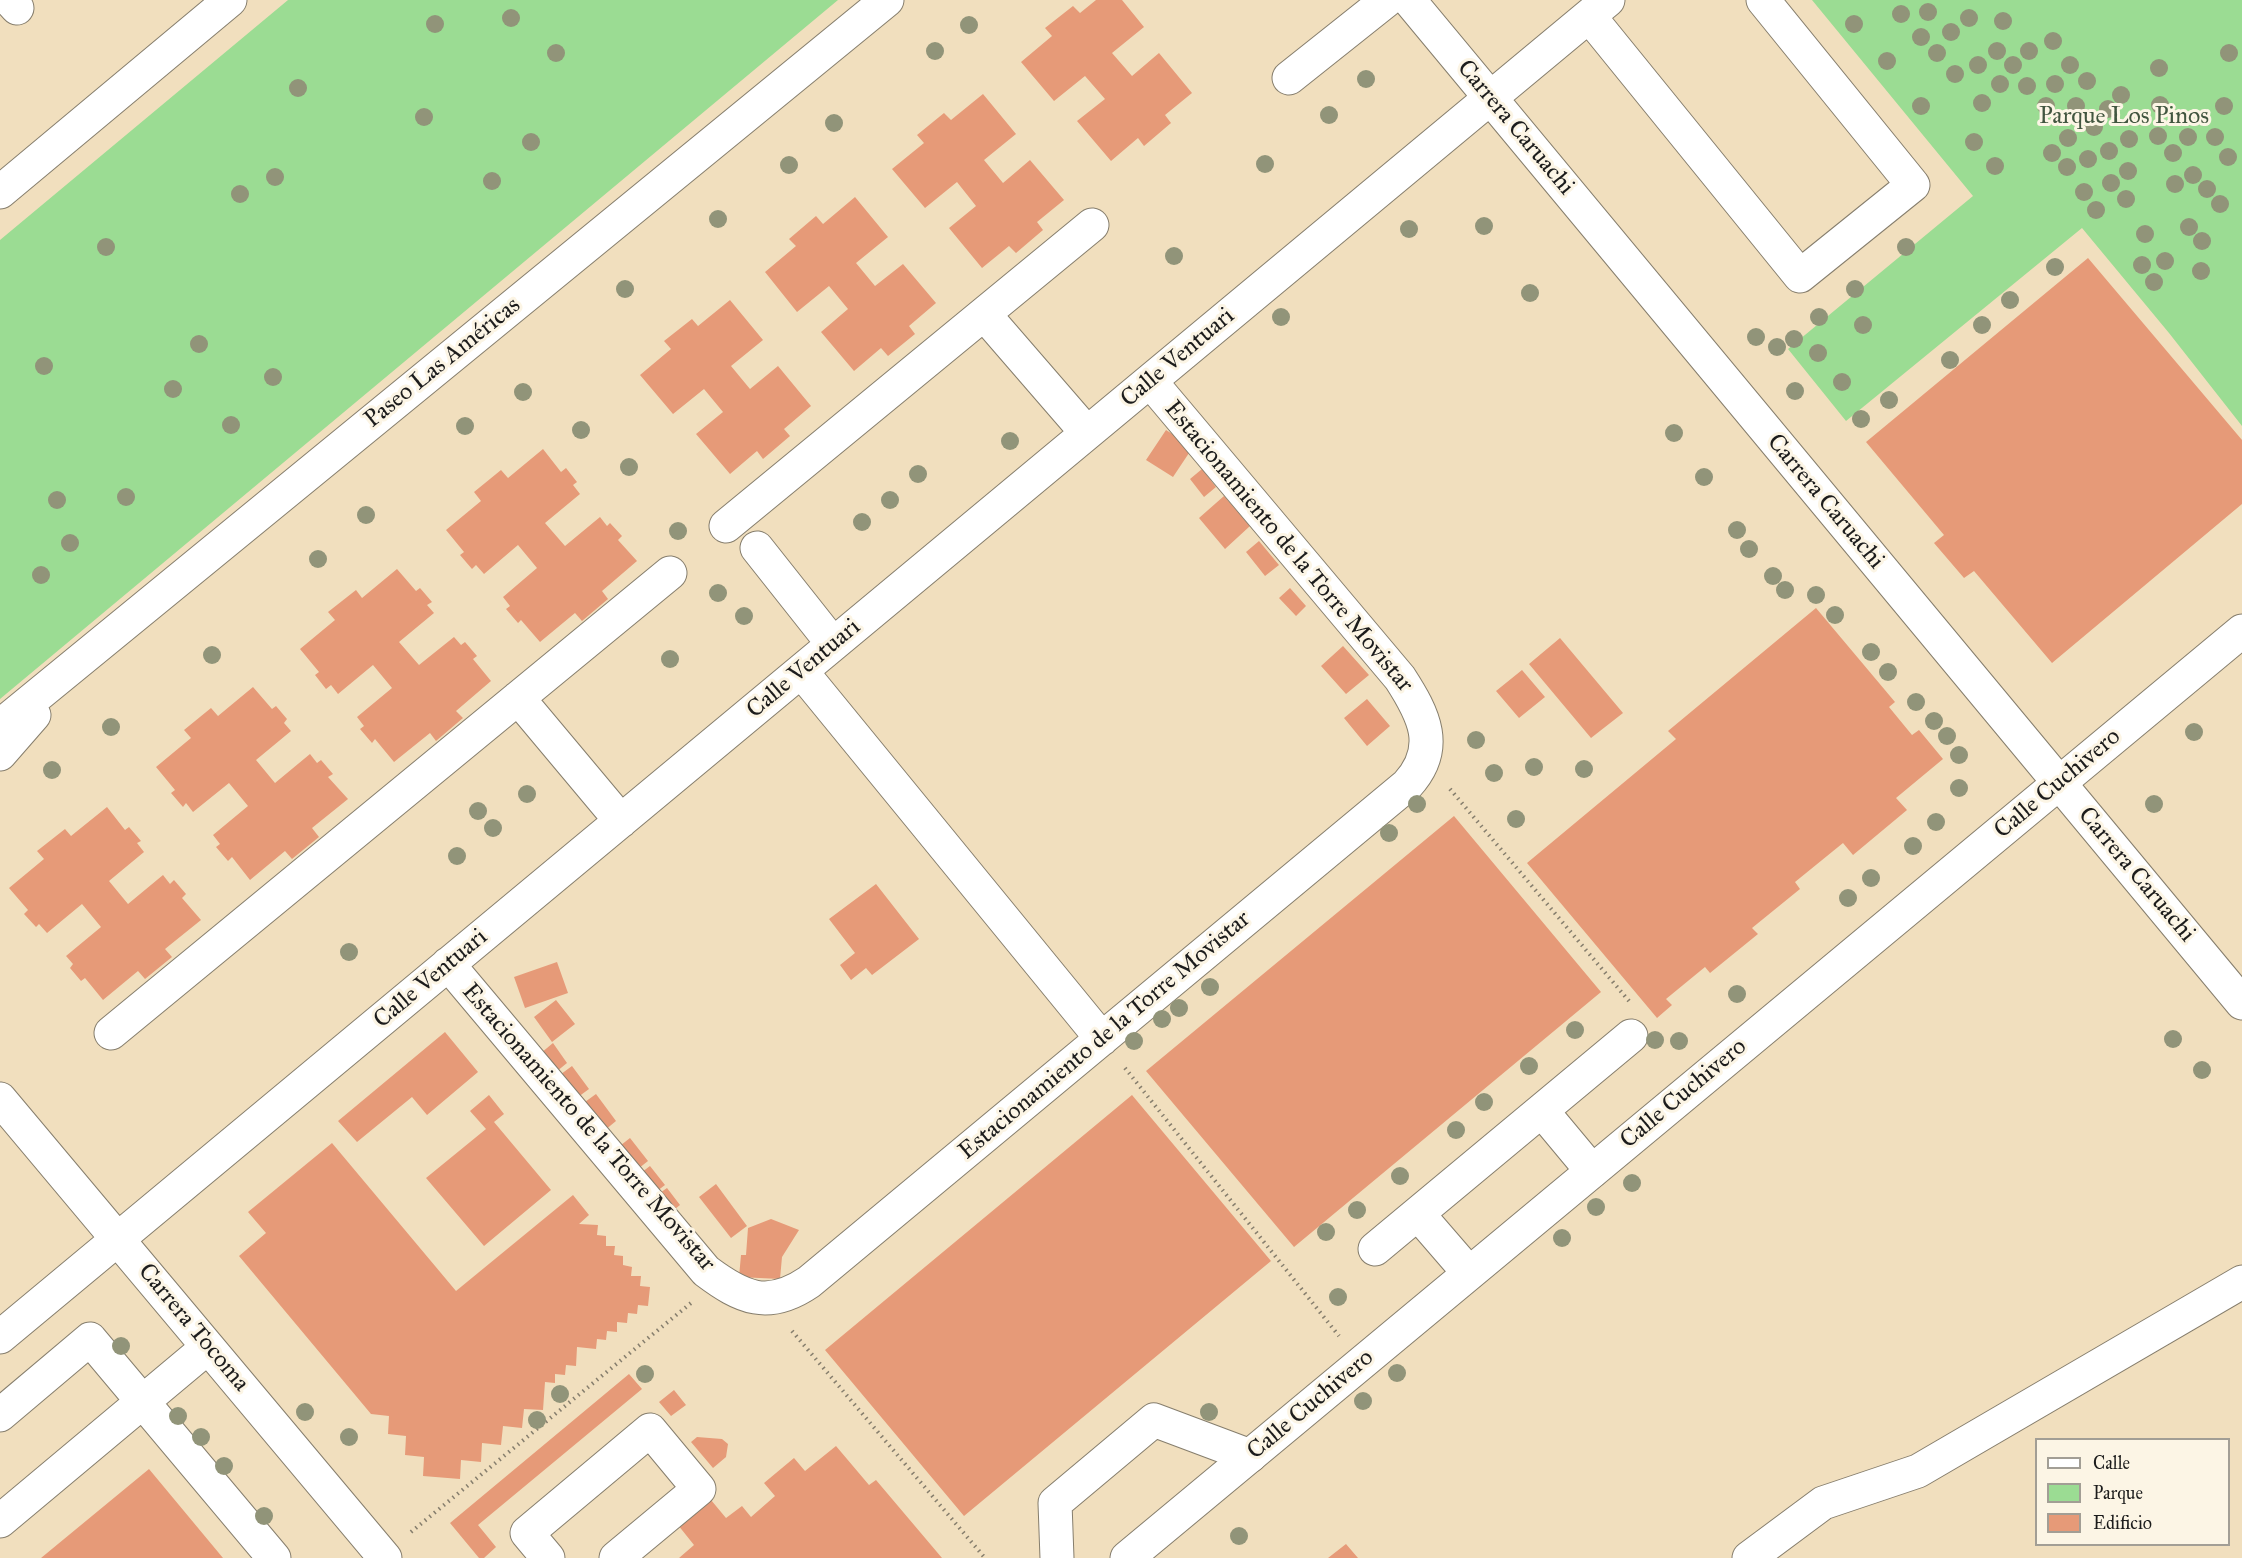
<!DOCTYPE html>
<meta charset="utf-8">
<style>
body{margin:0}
#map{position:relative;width:2242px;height:1558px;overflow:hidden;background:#f1dfbe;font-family:"IM FELL Great Primer",serif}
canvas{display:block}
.legend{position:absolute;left:2035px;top:1438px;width:195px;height:108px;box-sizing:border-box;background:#fcf5e5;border:2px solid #a29e95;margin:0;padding:8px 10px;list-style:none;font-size:18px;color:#1c1c1c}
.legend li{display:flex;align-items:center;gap:12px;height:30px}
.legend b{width:30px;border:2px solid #a29e95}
</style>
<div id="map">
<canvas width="2242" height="1558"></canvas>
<ul class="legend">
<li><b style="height:8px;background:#fff"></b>Calle</li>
<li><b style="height:16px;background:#9bdc93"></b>Parque</li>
<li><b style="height:16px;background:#e69a78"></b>Edificio</li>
</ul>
</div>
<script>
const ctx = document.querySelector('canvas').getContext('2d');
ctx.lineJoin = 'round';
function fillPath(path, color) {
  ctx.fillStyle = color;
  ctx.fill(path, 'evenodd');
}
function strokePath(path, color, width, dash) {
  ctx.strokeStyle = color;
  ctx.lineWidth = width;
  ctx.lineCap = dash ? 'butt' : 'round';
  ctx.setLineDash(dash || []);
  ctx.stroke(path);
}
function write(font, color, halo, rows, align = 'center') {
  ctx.font = font + ' "IM FELL Great Primer",serif';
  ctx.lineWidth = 6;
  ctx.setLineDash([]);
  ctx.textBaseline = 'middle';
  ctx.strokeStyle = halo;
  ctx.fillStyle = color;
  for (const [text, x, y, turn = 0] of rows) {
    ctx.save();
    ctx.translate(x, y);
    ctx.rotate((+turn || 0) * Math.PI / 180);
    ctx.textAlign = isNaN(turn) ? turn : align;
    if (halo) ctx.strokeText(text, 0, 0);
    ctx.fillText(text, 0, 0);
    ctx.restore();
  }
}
const green = new Path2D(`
 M288,0h550l-838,699v-459z
 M1812,0h430v426l-73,-93 -87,-105 -236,193 -58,-72 185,-153z`);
const building = new Path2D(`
 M1096,0h26l22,27 -32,26 20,23 27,-23 33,40 -27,22 6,8 -27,23 -6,-8 -27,23 -34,-40 28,-22 -20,-23 -31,25 -33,-39 31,-26 -7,-8 28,-22 7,7z
 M983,94l33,40 -32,26 19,23 27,-23 34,40 -27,22 6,8 -27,23 -7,-7 -27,22 -33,-40 27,-22 -19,-24 -32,26 -33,-39 32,-26 -7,-8 27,-22 7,7z
 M855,197l33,40 -32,26 19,23 28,-22 33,39 -27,23 6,8 -27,22 -7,-8 -27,23 -33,-39 27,-23 -19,-23 -32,26 -32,-40 31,-26 -7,-7 27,-23 7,8z
 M2088,258l154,182v64l-190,159 -78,-92 -10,7 -30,-35 10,-8 -78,-93z
 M730,300l33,40 -32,26 19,23 28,-23 33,40 -27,23 6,7 -27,23 -6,-8 -27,23 -34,-40 27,-22 -19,-23 -31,25 -33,-39 31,-26 -7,-8 28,-22 6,7z
 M1166,430l27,17 -20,30 -27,-17z
 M543,449l18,23 5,-4 11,14 -4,3 7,9 -35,29 20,23 35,-29 7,9 3,-3 12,13 -4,4 19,21 -35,30 6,8 -26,22 -7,-8 -35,29 -19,-22 -3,3 -12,-14 4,-3 -7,-9 34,-29 -19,-23 -34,29 -8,-9 -4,4 -12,-14 4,-3 -18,-22 35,-29 -7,-9 27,-22 7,8z
 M1202,469l14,18 -12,10 -14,-18z
 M1224,496l26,30 -25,23 -26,-31z
 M1259,541l20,24 -14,11 -19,-24z
 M397,569l19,22 4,-3 12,14 -5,3 7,8 -35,29 20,23 35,-28 7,8 4,-3 12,14 -4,3 18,22 -35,30 7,7 -27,23 -6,-8 -36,29 -19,-23 -3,4 -12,-14 4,-3 -7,-9 35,-29 -19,-23 -35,29 -7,-9 -5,4 -11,-14 4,-3 -19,-23 35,-29 -7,-8 28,-22 6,8z
 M1290,588l16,18 -10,10 -17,-18z
 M1816,608l79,94 -6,5 23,28 7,-5 24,29 -47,39 11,12 -54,45 -10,-12 -48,39 5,7 -48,39 6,6 -48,39 -5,-6 -39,32 6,6 -15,13 -130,-155 149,-124 -8,-8z
 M1560,638l63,75 -32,25 -62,-74z
 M1343,646l26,29 -23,19 -25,-28z
 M1522,670l23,27 -26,21 -23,-27z
 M253,687l19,22 4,-3 11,13 -3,4 7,8 -35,29 19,23 35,-29 7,9 4,-3 12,14 -5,3 20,22 -36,29 7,9 -27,22 -7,-8 -35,29 -18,-23 -4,4 -12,-14 4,-3 -7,-9 35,-29 -19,-23 -36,29 -7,-9 -3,4 -12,-14 4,-3 -19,-23 35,-29 -7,-8 27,-22 7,8z
 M1367,699l23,27 -23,20 -23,-28z
 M107,807l18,23 4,-3 12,14 -4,2 7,9 -35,29 19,23 35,-29 7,9 4,-4 12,14 -4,4 19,22 -36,29 7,8 -27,22 -7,-8 -35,29 -18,-22 -4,3 -11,-13 3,-4 -7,-8 35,-29 -19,-23 -35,29 -8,-9 -3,3 -12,-13 4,-4 -19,-22 35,-29 -7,-8 28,-22 6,7z
 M1454,816l147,176 -307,255 -148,-176z
 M876,884l43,55 -47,36 -6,-7 -15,12 -11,-15 15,-12 -26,-34z
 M557,962l11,31 -43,15 -11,-31z
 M556,1000l19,24 -23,18 -18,-25z
 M445,1032l33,40 -51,43 -15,-18 -55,45 -19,-21z
 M553,1043l14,20 -11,9 -15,-19z
 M572,1066l17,23 -15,11 -17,-23z
 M596,1094l20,27 -17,14 -21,-28z
 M489,1095l15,19 -10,8 57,68 -67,56 -58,-68 60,-49 -16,-18z
 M1132,1095l139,166 -307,255 -139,-166z
 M630,1138l18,23 -14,11 -18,-23z
 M332,1143l124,148 117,-96 16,20 -10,9 19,1 -1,10 9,1v10h9l-1,9 9,1v9l9,2 -1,9h10l-1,10 10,1 -2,19 -10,-1 -1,9 -9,-1 -1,10 -10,-1v10l-10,-1 -1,9 -9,-1 -1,10 -19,-2 -1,19 -10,-1 -1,10 -10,-1v9l-10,-1 -2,28 -19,-1 -2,19 -19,-2 -2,19 -19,-2 -1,19 -20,-2 -1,19 -37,-3 1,-19 -19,-2 1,-19 -18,-2 1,-18 -18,-2 -132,-158 27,-23 -18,-21z
 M650,1166l15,19 -12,9 -15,-19z
 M716,1184l31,42 -16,12 -32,-41z
 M667,1188l13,17 -10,8 -13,-18z
 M771,1219l28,11 -17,27 -2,22 -41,-2 2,-22h5l2,-27z
 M629,1374l13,15 -164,136 18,22 -12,11h-5l-29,-35z
 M674,1390l12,15 -15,11 -12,-14z
 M697,1437l25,2 6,5 -2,13 -13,11 -22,-26z
 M836,1446l33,39 7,-5 66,78h-263l15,-13 -20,-25 32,-26 20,24 16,-12 9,11 24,-21 -11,-13 30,-25 11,13z
 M149,1469l74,89h-182z
 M1346,1544l12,14h-30z`);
const path = new Path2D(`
 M1450,789l179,212
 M1125,1068l214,268
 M792,1331l193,227
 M411,1532l280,-229`);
const minor = new Path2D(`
 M10,0l7,8
 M1409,0l833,1003
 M1589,16l211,260 113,-91 -150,-185
 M1289,78l98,-78
 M984,314l103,119
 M726,526l366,-301
 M757,548l76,96
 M801,671l301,368
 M518,698l103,123
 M448,964l258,307c36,27 62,39 103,11l598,-497c34,-37 17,-70 -7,-107l-250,-297
 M111,1033l559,-460
 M0,1099l385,459
 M1542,1111l50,60
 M1418,1214l51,59
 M1375,1249l256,-213
 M0,1337l1608,-1337
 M0,1415l90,-76 184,219
 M0,1521l208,-174
 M548,1558l-21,-25 123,-103 49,59 -83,69
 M1057,1558l-2,-55 99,-83 96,36
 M1749,1558l74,-55 95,-32 324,-189`);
const major = new Path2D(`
 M0,192l230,-192
 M0,726l887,-726
 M0,754l34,-39
 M1127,1558l1115,-927`);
const trees = [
 [1928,12],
 [1901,14],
 [511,18],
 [1969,18],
 [2003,21],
 [435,24],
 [1854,24],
 [969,25],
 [1951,32],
 [1921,37],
 [2053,41],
 [935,51],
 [1997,51],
 [2029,51],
 [556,53],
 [1937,53],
 [2229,53],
 [1887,61],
 [1978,65],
 [2013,65],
 [2070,65],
 [2159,68],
 [1955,74],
 [1366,79],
 [2087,81],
 [2000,84],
 [2055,84],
 [2027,86],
 [298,88],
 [2121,95],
 [1982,103],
 [2160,105],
 [1921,106],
 [2046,106],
 [2076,106],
 [2224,106],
 [2108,109],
 [1329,115],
 [424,117],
 [834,123],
 [2094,127],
 [2158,136],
 [2188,137],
 [2215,137],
 [2068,138],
 [2129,139],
 [531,142],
 [1974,142],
 [2109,151],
 [2052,153],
 [2173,153],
 [2228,157],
 [2088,159],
 [1265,164],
 [789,165],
 [1995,166],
 [2067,167],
 [2128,171],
 [2193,175],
 [275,177],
 [492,181],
 [2111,183],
 [2175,184],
 [2207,189],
 [2084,192],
 [240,194],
 [2126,199],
 [2220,204],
 [2096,210],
 [718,219],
 [1484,226],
 [2189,227],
 [1409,229],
 [2145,234],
 [2202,241],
 [106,247],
 [1906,247],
 [1174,256],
 [2165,261],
 [2142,265],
 [2055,267],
 [2201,271],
 [2154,282],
 [625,289],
 [1855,289],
 [1530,293],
 [2010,300],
 [1281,317],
 [1819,317],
 [1863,325],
 [1982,325],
 [1756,337],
 [1794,339],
 [199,344],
 [1777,347],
 [1818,353],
 [1950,360],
 [44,366],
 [273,377],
 [1842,382],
 [173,389],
 [1795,391],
 [523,392],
 [1889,400],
 [1861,419],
 [231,425],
 [465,426],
 [581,430],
 [1674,433],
 [1010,441],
 [629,467],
 [918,474],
 [1704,477],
 [126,497],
 [57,500],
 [890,500],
 [366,515],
 [862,522],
 [1737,530],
 [678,531],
 [70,543],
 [1749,549],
 [318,559],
 [41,575],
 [1773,576],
 [1785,590],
 [718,593],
 [1816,595],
 [1835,615],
 [744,616],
 [1871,652],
 [212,655],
 [670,659],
 [1888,672],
 [1916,702],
 [1934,721],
 [111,727],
 [2194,732],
 [1947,736],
 [1476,740],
 [1959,755],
 [1534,767],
 [1584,769],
 [52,770],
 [1494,773],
 [1959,788],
 [527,794],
 [1417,804],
 [2154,804],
 [478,811],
 [1516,819],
 [1936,822],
 [493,828],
 [1389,833],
 [1913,846],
 [457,856],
 [1871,878],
 [1848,898],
 [349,952],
 [1210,987],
 [1737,994],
 [1179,1008],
 [1162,1019],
 [1575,1030],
 [2173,1039],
 [1655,1040],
 [1134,1041],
 [1679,1041],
 [1529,1066],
 [2202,1070],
 [1484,1102],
 [1456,1130],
 [1400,1176],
 [1632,1183],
 [1596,1207],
 [1357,1210],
 [1326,1232],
 [1562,1238],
 [1338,1297],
 [121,1346],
 [1397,1373],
 [645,1374],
 [560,1394],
 [1363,1401],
 [305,1412],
 [1209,1412],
 [178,1416],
 [537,1420],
 [201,1437],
 [349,1437],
 [224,1466],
 [264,1516],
 [1239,1536]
];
const parkNames = [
 ["Parque Los Pinos",2124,117]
];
const streetNames = [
 ["Carrera Caruachi",1515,128,50],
 ["Calle Ventuari",1178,358,-40],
 ["Paseo Las Américas",443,363,-39],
 ["Carrera Caruachi",1825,502,50],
 ["Estacionamiento de la Torre Movistar",1288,547,50],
 ["Calle Ventuari",804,669,-40],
 ["Calle Cuchivero",2058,784,-40],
 ["Carrera Caruachi",2136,875,50],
 ["Calle Ventuari",431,979,-40],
 ["Estacionamiento de la Torre Movistar",1105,1036,-40],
 ["Calle Cuchivero",1684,1094,-40],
 ["Estacionamiento de la Torre Movistar",588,1128,49],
 ["Carrera Tocoma",193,1328,50],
 ["Calle Cuchivero",1311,1405,-40]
];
fillPath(green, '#9bdc93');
fillPath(building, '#e69a78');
strokePath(minor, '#867e6d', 35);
strokePath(major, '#867e6d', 35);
strokePath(path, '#867e6d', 4, [1.5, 4.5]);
strokePath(minor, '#fff', 33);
strokePath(major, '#fff', 33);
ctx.fillStyle = '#919479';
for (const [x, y] of trees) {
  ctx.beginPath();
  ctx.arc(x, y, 9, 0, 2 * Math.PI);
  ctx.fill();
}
write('24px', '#425640', '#fcf5e5', parkNames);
write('24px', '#1c1c1c', '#fcf5e5', streetNames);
</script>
